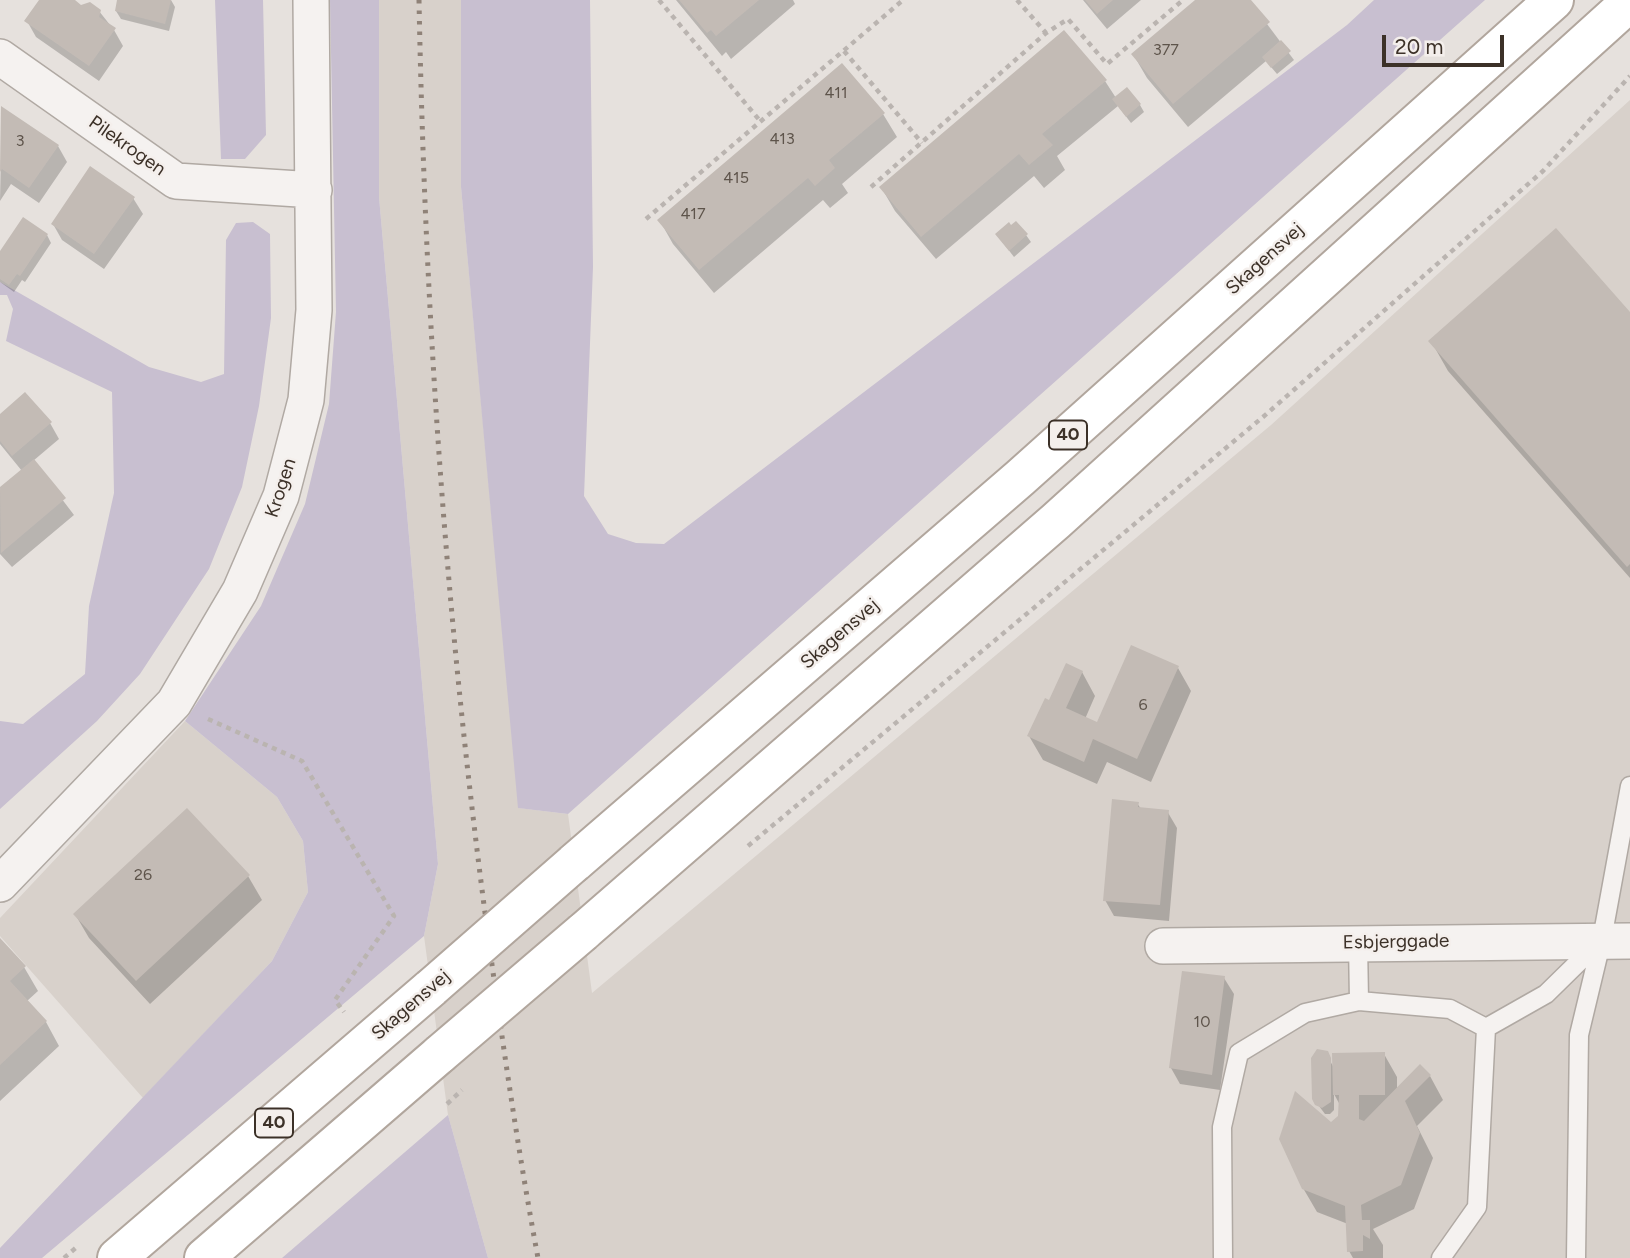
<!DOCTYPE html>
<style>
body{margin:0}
#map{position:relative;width:1630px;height:1258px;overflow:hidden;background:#e6e1dd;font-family:Figtree,sans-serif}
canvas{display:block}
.scale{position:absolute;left:1382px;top:35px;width:122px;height:32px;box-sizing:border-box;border:4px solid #3c3128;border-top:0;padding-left:9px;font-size:21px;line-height:24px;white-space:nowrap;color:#3c3128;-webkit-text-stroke:5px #f4efec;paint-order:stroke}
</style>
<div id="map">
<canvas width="1630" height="1258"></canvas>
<div class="scale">20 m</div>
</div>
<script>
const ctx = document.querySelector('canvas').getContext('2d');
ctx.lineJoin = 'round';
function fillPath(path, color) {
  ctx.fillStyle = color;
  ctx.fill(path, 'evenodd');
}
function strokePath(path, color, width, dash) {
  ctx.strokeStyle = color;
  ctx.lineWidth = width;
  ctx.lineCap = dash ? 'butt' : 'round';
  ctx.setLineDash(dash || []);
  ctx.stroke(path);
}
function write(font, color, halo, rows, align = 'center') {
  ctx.font = font + ' Figtree,sans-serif';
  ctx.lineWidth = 5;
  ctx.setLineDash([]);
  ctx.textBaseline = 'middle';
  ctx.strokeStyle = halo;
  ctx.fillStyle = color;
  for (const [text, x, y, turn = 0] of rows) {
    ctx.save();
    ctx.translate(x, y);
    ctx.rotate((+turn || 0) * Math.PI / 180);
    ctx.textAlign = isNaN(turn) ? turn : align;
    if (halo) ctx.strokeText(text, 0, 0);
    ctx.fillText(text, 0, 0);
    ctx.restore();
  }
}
const built = new Path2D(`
 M379,0h82v187l58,621 49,6 24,179 679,-568 359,-325v1158h-1142l-40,-143 -24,-179 14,-72 -59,-667z
 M185,721l92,76 26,44 5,51 -36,69 -129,137 -143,-162v-18z`);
const green = new Path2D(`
 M215,0h48l3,135 -21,24h-24z
 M330,0h49v197l59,667 -14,72 -382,322h-42v-10l272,-287 36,-69 -5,-51 -26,-44 -92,-76 76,-115 44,-102 24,-100 7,-92z
 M461,0h129l3,267 -9,229 24,38 28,9 28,1 683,-519 27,-25h111l-917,814 -50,-6 -57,-621z
 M253,222l17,12 1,84 -12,88 -17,81 -33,82 -69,105 -43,47 -97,88v-88l23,3 62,-50 4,-68 25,-113 -2,-101 -106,-51 7,-32 -6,-14h-7v-13l149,85 52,15 23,-8 2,-134 10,-17z
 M448,1115l40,143h-206z`);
const shadow = new Path2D(`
 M41,0h30l10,7 18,4 15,19 9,16 -24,35 -63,-44 -9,-16z
 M119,0h52l4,7 -6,24 -48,-12 -5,-8z
 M676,0h117l2,4 -64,55 -5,-7 -4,4z
 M1083,0h58l-34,29z
 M1198,0h51l45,60 -17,14 -11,-13 -78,66 -41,-49 -14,-24z
 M1105,81l11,17 24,7 4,7 -13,11 -13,-17 -61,50 8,14 -21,18 -10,-12 -98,83 -41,-48 -14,-24z
 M2,108l56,38 9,16 -28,41 -28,-19 -11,17z
 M883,114l14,23 -55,47 6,9 -18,15 -7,-8 -109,93 -41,-49 -13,-23z
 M133,198l10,16 -39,55 -42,-29 -9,-16z
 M47,235l4,8 -26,39 -3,-2 -8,12 -14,-10v-24z
 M997,235h29l5,7 -17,15z
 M1630,315v263l-182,-207 -17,-30z
 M0,416l50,7 9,16 -26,22 41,54 -62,52 -12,-13v-64l22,-19 -22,-27z
 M1178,668l13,23 -40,91 -44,-20 -10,22 -54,-24 -14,-24 21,-33 32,-31 13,24 -10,23 12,5z
 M1137,803l4,6 26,2 10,17 -8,93 -55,-5 -9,-16z
 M248,876l14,24 -112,104 -61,-66 -14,-24z
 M0,941l24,26 14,24 -11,10 19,21 13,24 -59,55z
 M1224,978l10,16 -14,96 -40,-6 -9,-16z
 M1384,1054l13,23v13l33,-14 13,24 -26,26 16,32 -19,51 -41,20 10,16v13h-30l-4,-7 -1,-27 -31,-12 -14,-24 28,-64 9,-7v-12l-6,-11v16l-4,4h-5l-6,-8 10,-47 5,9z`);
const building = new Path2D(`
 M39,0h36l6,5 9,-3 11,8 -2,7 17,11 -27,38 -65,-45z
 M117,0h54l-6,24 -50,-13z
 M679,0h80l-43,36 -5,-6 -4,3z
 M1085,0h28l-16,14z
 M1195,0h56l19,22 -97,82 -42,-50z
 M1064,30l43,50 -65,54 11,11 -24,20 -10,-11 -98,83 -42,-50z
 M1281,40l10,11 -20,17 -9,-11z
 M842,63l43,50 -56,47 6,8 -20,18 -7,-8 -109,92 -42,-50z
 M1127,87l14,17 -15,13 -14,-18z
 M1,106l58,39 -30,43 -27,-19 -2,3z
 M90,166l45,31 -41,57 -43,-30z
 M23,217l25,17 -28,42 -3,-2 -8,11 -9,-6v-28z
 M1016,221l12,13 -19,17 -14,-17 14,-12 2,3z
 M1556,228l74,84v252l-3,3 -199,-226z
 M25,392l27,30 -40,34 -12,-15v-27z
 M34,459l32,39 -65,55 -1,-66z
 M1131,645l48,21 -42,93 -44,-20 -9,23 -57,-26 18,-38 4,2 17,-37 17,8 -17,37 31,14z
 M1112,799l27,3 -1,5 31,3 -9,95 -57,-4z
 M187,808l63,67 -114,106 -63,-67z
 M0,938l26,28 -16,15 37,40 -47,44z
 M1182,971l43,5 -13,99 -43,-7z
 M1317,1049l11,2 3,7v44l-9,6 -7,-3 -3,-6 -1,-41z
 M1385,1052v43h-26v24l5,2 56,-57 11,11 -26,26 15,32 -19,52 -40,20 1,15h8v19l-7,-4v16l-16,1 -2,-46 -43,-17 -23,-50 16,-48 36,31 7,-6 1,-21h-6l-1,-42z`);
const path = new Path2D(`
 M659,0l102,122
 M1017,0l29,33
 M844,51l78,92
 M871,187l175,-154 22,-14 39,45 76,-64
 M646,219l257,-219
 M208,719l94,42 92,155 -59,84 9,12
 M748,846l515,-429 280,-246 87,-95
 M64,1258l15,-13`);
const lane = new Path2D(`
 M1358,942l1,59
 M1223,1258l-1,-131 17,-74 66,-40 54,-12 91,8 36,19
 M1441,1258l36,-51 9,-179 60,-34 51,-50
 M1576,1258l3,-223 23,-96 28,-153`);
const street = new Path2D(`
 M0,57l176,124 138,9
 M0,884l174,-181 66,-112 41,-95 25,-96 8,-90 -3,-310
 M1163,946l467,-5`);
const primary = new Path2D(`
 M574,863l446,-385 534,-478
 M583,932l473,-411 574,-519
 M117,1258l314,-270
 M204,1258l236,-204`);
const rail = new Path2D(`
 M419,0c6,318 28,635 71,950 14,103 29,206 48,308`);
const pathBridge = new Path2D(`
 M447,1104l15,-14`);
const primaryBridge = new Path2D(`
 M431,988l143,-125
 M440,1054l143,-122`);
const numberNames = [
 ["377",1166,50],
 ["411",836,93],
 ["413",782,139],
 ["3",20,141],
 ["415",736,178],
 ["417",693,214],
 ["6",1143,705],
 ["26",143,875],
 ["10",1202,1022]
];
const shields = [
 [1068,435,38],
 [274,1123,38]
];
const shieldNames = [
 ["40",1068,435],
 ["40",274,1123]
];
const streetNames = [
 ["Pilekrogen",127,146,35],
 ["Skagensvej",1265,259,-42],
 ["Krogen",281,488,-72],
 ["Skagensvej",840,634,-41],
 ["Esbjerggade",1396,942,-1],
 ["Skagensvej",411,1005,-41]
];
fillPath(built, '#d8d1cb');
fillPath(green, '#c8bfd0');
fillPath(shadow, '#0003');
fillPath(building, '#c3bbb5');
strokePath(lane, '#b0a9a3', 21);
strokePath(street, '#b0a9a3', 38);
strokePath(primary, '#b1a69d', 42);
strokePath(path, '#bab4b0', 4.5, [5, 5]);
strokePath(lane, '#f5f2f0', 18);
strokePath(street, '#f5f2f0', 35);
strokePath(primary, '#fff', 38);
strokePath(rail, '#8f8278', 5, [3.5, 7]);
strokePath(primaryBridge, '#b1a69d', 42, []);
strokePath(pathBridge, '#bab4b0', 4.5, [5, 5]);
strokePath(primaryBridge, '#fff', 38);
write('16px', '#5e544b', null, numberNames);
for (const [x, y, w] of shields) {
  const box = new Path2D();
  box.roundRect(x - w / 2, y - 14.5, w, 29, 5);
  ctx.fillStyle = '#f4efec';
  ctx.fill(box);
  strokePath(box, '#3c3128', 2);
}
write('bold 18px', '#3c3128', null, shieldNames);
write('19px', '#3c3128', '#f4efec', streetNames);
</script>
